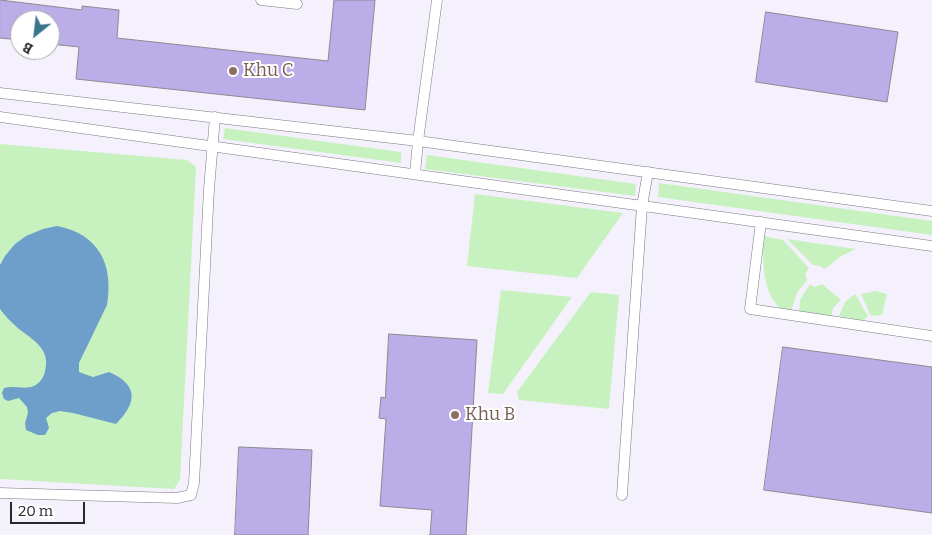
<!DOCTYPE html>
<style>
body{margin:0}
#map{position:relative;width:932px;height:535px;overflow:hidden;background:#f4f1fc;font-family:Bitter,serif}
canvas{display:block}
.north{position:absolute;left:10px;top:10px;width:50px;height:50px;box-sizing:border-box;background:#fff;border:1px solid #a9a9ab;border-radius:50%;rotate:209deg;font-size:14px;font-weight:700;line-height:20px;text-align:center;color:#28282c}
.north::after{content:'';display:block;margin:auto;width:18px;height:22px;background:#39768c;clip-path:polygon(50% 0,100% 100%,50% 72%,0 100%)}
.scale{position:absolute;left:10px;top:502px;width:75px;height:22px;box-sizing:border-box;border:2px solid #28282c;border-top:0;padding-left:6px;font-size:15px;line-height:18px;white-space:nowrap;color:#28282c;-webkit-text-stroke:4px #fff;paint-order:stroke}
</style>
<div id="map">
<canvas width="932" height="535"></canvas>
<div class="north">B</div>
<div class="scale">20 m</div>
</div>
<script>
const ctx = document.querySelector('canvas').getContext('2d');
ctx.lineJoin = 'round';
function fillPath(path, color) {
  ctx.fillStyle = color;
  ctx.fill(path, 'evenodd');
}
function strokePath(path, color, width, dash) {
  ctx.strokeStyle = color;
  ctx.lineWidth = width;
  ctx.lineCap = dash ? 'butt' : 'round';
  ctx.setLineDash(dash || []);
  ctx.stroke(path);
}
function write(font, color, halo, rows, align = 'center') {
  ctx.font = font + ' Bitter,serif';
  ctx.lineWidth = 4;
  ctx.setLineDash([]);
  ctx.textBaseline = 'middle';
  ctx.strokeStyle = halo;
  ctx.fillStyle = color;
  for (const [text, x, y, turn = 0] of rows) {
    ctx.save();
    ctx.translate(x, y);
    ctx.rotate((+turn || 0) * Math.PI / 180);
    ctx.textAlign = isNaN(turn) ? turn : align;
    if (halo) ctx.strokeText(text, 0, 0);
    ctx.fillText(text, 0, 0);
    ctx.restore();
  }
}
const green = new Path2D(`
 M225,128l176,24v11l-178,-24z
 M0,144l187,16 9,7 -16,313 -6,9 -174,-10z
 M427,155l209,29 -1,12 -210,-27z
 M659,183l273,38v14l-274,-38z
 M475,194l148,19 -46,65 -110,-12z
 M764,236l19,4 26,28 -4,6 2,7 -9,10 -7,20 -10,-2c-19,-15 -19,-51 -17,-73z
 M787,239l69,10 -15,7 -16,13 -5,-3 -7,-1z
 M810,284l4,3 8,-3 19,16 -8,8 -2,9 -32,-5 1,-12z
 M501,290l71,7 -69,97 -15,-1z
 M875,291l12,3 -5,21 -11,1 -10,-22z
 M591,292l28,3 -10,114 -90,-9 -2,-8z
 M855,294l13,22 -5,5 -24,-5 6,-14z`);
const water = new Path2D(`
 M57,226c42,8 57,39 50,79l-28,58v9l14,5 16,-5c30,13 28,31 7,52l-43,-11 -13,-2 -8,2 -6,5 3,10 -4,7h-7l-12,-5 -1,-7 3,-10 -1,-6 -8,-9 -11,3 -4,-2 -2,-6 2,-5c10,-3 20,2 30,-2 6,-3 10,-9 11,-15 6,-22 -12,-31 -26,-42 -7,-6 -14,-13 -19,-20v-44l5,-9 10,-12 11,-8 17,-7z`);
const building = new Path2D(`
 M0,0l82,10v-4l37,4 -2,28 211,23 6,-61h41l-10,110 -289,-31 3,-32 -29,-3v-24h-30v20l-20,-2z
 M766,12l132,20 -11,70 -131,-20z
 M389,334l88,6 -11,195h-36l2,-25 -52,-4 6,-87 -7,-1 2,-21 4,1z
 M783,347l149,20v146l-168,-23z
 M239,447l73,3 -4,85h-73z`);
const lane = new Path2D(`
 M261,0l36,4
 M0,93l418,48 514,70
 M0,117l932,129
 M415,174l3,-33 19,-141
 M761,222l-11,87 182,27
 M0,493l177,5 14,-3 3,-12 15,-294 6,-72
 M622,495l20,-289 6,-34`);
const markers = [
 [233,71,5,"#8d6e63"],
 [455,415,5,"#8d6e63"]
];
const educationNames = [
 ["Khu C",243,71],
 ["Khu B",465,415]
];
fillPath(green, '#c7f2bf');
fillPath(water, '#6e9fcb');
fillPath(building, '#bbade7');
strokePath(building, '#8b8992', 1);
strokePath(lane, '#7a7881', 11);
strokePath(lane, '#fff', 10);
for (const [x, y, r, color] of markers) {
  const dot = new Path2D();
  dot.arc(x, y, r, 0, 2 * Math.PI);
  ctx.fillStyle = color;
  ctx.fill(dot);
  strokePath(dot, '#fff', 2);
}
write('18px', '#785e54', '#fff', educationNames, 'left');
</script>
